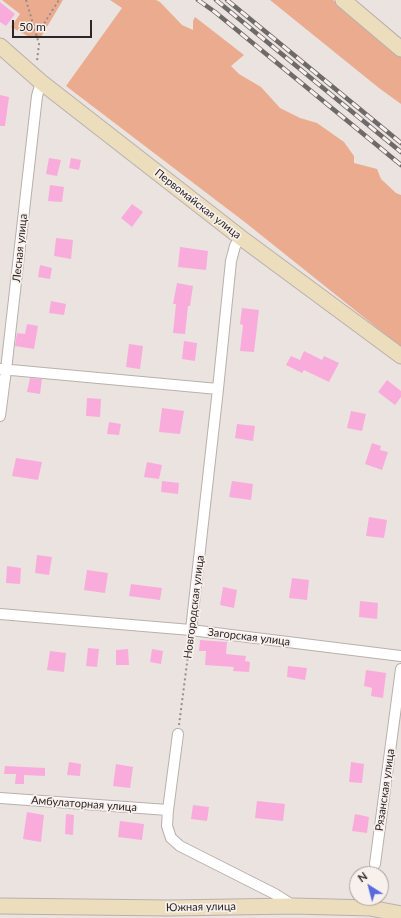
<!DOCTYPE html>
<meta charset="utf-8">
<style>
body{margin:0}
#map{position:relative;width:401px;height:918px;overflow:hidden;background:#eae3df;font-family:Lato,sans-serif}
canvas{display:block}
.north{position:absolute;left:349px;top:866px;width:40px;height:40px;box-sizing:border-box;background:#f8f0ec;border:1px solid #a6a09d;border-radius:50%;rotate:324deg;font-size:11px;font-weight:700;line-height:16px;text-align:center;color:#2a2726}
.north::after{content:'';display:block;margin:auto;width:14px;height:18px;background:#5969e0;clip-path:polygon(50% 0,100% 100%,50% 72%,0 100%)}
.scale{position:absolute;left:12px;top:20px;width:80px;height:18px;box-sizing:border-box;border:2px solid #2a2726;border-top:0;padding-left:5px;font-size:12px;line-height:14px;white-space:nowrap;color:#2a2726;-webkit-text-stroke:3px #f8f0ec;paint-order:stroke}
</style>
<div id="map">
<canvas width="401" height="918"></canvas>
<div class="north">N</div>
<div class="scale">50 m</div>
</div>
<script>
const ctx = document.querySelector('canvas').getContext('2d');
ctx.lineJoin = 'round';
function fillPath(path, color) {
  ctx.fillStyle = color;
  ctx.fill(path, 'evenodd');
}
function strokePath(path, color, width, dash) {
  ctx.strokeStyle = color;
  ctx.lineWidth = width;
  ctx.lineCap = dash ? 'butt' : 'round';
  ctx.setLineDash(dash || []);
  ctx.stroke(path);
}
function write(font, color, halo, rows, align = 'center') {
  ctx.font = font + ' Lato,sans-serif';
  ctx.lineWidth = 3.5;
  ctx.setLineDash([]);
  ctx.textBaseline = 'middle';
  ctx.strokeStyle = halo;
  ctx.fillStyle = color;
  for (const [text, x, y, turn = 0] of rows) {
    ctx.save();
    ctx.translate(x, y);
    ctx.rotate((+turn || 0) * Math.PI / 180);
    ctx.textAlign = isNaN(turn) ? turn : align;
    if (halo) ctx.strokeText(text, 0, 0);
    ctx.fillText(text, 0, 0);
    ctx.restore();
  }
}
const green = new Path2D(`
 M2,0h61l-22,37 -10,1 -20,-11 9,-13z
 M110,0h46l4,2 22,23 11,5v-9l2,-4 49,38 -13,11 8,8 22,13 19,21 20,10 17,5 27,19 10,14v7l23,6 4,10 15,14 5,2v152l-155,-124 -180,-137 56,-78z
 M270,0h63l68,56v48l-22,-16z`);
const building = new Path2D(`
 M0,2l15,12 -9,12 -6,-4z
 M0,95l9,2 -4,29h-5z
 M49,158l12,2 -4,16 -11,-2z
 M71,158l10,2 -2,10 -10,-2z
 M50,185l14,2 -2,15 -14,-1z
 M132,204l11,8 -11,15 -11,-9z
 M56,238l17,2 -2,19 -17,-3z
 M180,247l28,4 -2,19 -28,-3z
 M40,265l12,3 -2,11 -12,-2z
 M177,283l16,3 -3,20h-2l-3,28 -12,-1 3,-29h-3z
 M51,301l15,3 -2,11 -15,-2z
 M242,308l17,2 -5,42 -14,-1 3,-26 -3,-1z
 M27,324l11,2 -4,23 -19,-3 2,-13 8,1z
 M184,341l13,2 -2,18 -13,-2z
 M129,344l14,2 -3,23 -14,-2z
 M304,351l18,9 2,-4 15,7 -10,19 -25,-12 -2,3 -16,-8 5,-9 9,4z
 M30,378l12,1 -2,15 -13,-2z
 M387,380l14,11v6l-6,8 -17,-13z
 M87,398l14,1 -1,18 -14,-1z
 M162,408l22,3 -4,23 -21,-2z
 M351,411l15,3 -4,17 -15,-3z
 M109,422l12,2 -2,11 -12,-1z
 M237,424l18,2 -2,15 -18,-3z
 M372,443l9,3 -1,4 8,2 -6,18 -17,-6z
 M16,458l26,4 -4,18 -26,-4z
 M147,462l15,3 -3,14 -15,-2z
 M162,481l17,2 -1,11 -17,-2z
 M232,481l21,3 -2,16 -22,-3z
 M369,517l18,3 -3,18 -18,-2z
 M37,555l15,2 -3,18 -14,-2z
 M7,566l14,2 -1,16 -14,-1z
 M87,570l21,3 -3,20 -21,-3z
 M292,578l17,2 -2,20 -18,-2z
 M131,584l31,4 -2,12 -31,-4z
 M223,587l14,3 -3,18 -14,-3z
 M360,601l18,2 -1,16 -18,-2z
 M200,640l27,2 -1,12 20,2 -1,5 5,1 -1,10 -16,-1 1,-4 -29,-2 1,-14h-7z
 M88,648l11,1 -2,18 -11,-1z
 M128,649l1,16h-13v-15z
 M152,649l11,2 -2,13 -11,-2z
 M50,651l16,2 -2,19 -17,-2z
 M288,666l19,2 -2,12 -18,-3z
 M366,670l20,3 -3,25 -12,-2 1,-8 -8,-2z
 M69,762l12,2 -1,12 -13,-1z
 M351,762l13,2 -2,19 -13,-1z
 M116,764l17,3 -3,21 -17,-2z
 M5,766l40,2v8l-21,-1v9h-9l1,-10h-12z
 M257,801l28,3 -2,17 -28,-3z
 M193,805l16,2 -2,14 -16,-2z
 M27,812l17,3 -3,27 -18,-3z
 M66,814l8,1 -1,20 -8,-1z
 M355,814l14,3 -2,16 -15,-2z
 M120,821l24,3 -2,16 -24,-3z`);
const path = new Path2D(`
 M26,0l13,44 -2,17
 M36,36l23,-36
 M179,725l11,-85`);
const street = new Path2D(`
 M0,369l218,20
 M0,416l6,-46 31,-274 4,-14
 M0,614l191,16 210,26
 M191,630l27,-241 13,-128 4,-15 5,-9
 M178,734l-10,76 -1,16 4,12 9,8 95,48 19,12
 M0,798l168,12
 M375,864l26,-195`);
const secondary = new Path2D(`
 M343,0l58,49
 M0,46l41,36 199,155 161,119
 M0,906l169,2 125,-2 76,2 31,6`);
const rail = new Path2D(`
 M198,0l17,12 186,153
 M216,0l185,152
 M227,0l174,143`);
const streetNames = [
 ["Первомайская улица",198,204,38],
 ["Лесная улица",20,248,-84],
 ["Новгородская улица",194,607,-83],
 ["Загорская улица",249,637,7],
 ["Рязанская улица",385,790,-82],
 ["Амбулаторная улица",84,804,4],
 ["Южная улица",201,907,-1]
];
fillPath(green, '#ebab8f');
fillPath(building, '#f9acdc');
strokePath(street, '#b8b0ad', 12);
strokePath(secondary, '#b8b0ad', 17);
strokePath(path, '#948f8c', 2, [2, 3]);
strokePath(street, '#fff', 10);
strokePath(secondary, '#ecddbd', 15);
strokePath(rail, '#6e6a68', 4.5);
strokePath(rail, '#f8f0ec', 3, [9]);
write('11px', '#2a2726', '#f8f0ec', streetNames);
</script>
